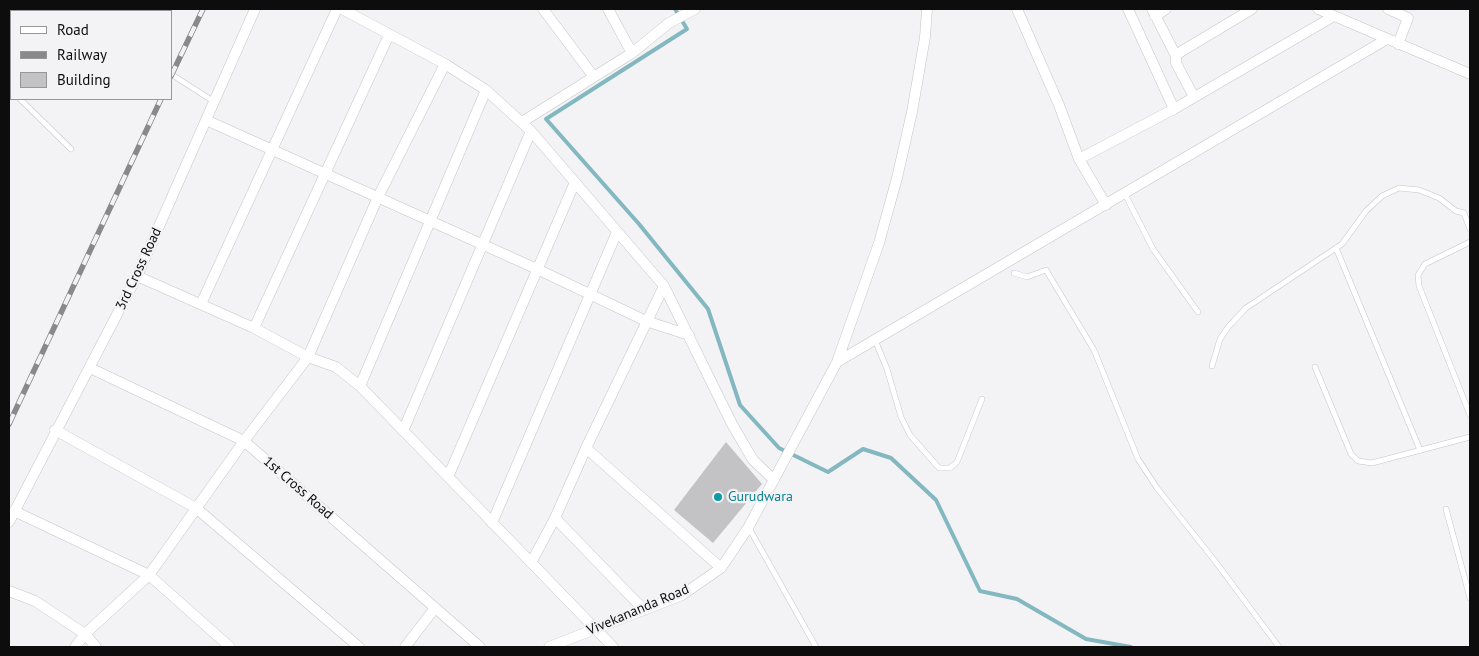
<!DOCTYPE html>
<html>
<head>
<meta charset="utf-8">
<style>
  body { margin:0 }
  #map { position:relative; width:1479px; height:656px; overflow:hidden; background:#f3f3f6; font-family:"PT Sans",sans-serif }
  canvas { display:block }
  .frame { position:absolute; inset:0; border:10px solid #0d0d0e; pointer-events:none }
  .legend { position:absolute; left:10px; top:10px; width:162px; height:90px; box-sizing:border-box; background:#f3f3f6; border:1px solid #979799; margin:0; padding:6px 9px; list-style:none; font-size:15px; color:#0d0d0e }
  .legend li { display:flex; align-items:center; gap:10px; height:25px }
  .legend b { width:25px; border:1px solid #979799 }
</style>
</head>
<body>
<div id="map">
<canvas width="1479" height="656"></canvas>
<div class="frame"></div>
<ul class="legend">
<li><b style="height:6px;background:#fff"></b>Road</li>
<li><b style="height:6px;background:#89898b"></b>Railway</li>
<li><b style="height:14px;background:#c3c3c5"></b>Building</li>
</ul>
</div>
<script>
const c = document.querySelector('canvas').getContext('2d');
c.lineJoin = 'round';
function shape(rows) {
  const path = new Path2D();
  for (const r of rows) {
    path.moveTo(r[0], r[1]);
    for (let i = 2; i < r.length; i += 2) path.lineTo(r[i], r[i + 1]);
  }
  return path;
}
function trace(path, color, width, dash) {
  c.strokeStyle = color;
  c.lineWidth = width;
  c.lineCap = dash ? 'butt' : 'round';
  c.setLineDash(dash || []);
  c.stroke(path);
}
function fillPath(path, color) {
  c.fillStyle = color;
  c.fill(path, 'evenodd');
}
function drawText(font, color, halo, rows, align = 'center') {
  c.font = font + ' "PT Sans",sans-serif';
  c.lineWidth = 4.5;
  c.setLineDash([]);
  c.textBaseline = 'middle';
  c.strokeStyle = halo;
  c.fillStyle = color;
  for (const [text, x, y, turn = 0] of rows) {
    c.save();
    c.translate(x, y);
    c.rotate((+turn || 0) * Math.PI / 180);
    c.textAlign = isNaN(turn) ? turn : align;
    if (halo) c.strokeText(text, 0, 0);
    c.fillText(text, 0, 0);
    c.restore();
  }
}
const stream = shape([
  [675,9,687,29,546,119,639,224,708,309,740,405,779,448,828,472,863,449,891,458,936,500,980,591,1017,599,1086,639,1131,647]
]);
const building = shape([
  [9,26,11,28,11,49,9,50],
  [726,442,762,484,713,543,674,510]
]);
const service = shape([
  [121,11,121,9],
  [171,74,213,101],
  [9,87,11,90],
  [20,99,71,149],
  [1125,194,1153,249,1198,312],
  [1470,242,1425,264,1418,275,1419,286,1470,415],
  [1336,248,1420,450],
  [1014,273,1027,277,1046,270,1094,350,1138,459,1157,488,1215,561,1279,647],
  [875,340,887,369,901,417,910,435,939,468,950,468,957,462,982,399],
  [1212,366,1220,339,1229,326,1246,308,1342,244,1366,211,1382,196,1399,188,1419,190,1439,198,1456,211,1464,213,1470,229],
  [1315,367,1351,454,1358,461,1372,463,1470,437],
  [1446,509,1470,598],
  [749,528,816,647]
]);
const minor = shape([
  [342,9,445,64,486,90,531,131,664,286,732,424,753,460,774,480],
  [543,9,594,77],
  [608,9,632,53],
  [1017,9,1059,105,1079,159,1106,205],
  [1128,9,1174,109],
  [1152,9,1176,56],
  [1318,9,1470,74],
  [1388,9,1408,18,1398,44],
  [1155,16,1166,9],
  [1194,97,1176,63,1176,56,1182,51,1252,9],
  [206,120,537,269,646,321,689,335],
  [522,122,632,53,669,23,695,9],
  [1079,159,1174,109,1334,16],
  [137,276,254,328,308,357,336,367,360,386,613,647],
  [201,304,337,9],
  [254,328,389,35],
  [837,362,1387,39],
  [90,368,244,441,480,647],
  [360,386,486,90],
  [55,430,196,508,359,647],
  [403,431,531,131],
  [586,448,721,568],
  [448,477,575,182],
  [14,511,149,575,230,647],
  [555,518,644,610],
  [9,522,137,276,255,9],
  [492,523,617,232],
  [531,563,555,518,586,448,664,286],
  [9,591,35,601,85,634,96,647],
  [75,647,85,634,149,575,244,441,308,357,378,197,445,64],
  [405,647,435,608],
  [549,647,682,595,721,568,748,528,837,362,879,243,897,178,912,112,925,37,927,9]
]);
const rail = shape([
  [171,76,203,9],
  [9,424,161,99]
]);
const markers = [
  [718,497,5,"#0f9aa8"]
];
const streetNames = [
  ["3rd Cross Road",139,269,-65],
  ["1st Cross Road",298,488,41],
  ["Vivekananda Road",638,610,-23]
];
const cultureNames = [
  ["Gurudwara",728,497]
];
trace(stream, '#84b8c0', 4);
fillPath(building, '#c3c3c5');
trace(service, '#c4c5c7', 6);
trace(minor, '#c4c5c7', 11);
trace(service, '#fff', 5);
trace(minor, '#fff', 10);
trace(rail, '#89898b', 5.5);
trace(rail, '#f3f3f6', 4, [11]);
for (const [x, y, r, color] of markers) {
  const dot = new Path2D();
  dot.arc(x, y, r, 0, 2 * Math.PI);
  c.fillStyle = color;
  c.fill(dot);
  trace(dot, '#f3f3f6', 2);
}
drawText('14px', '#0d0d0e', '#f3f3f6', streetNames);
drawText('14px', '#0d838f', '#f3f3f6', cultureNames, 'left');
</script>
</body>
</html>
